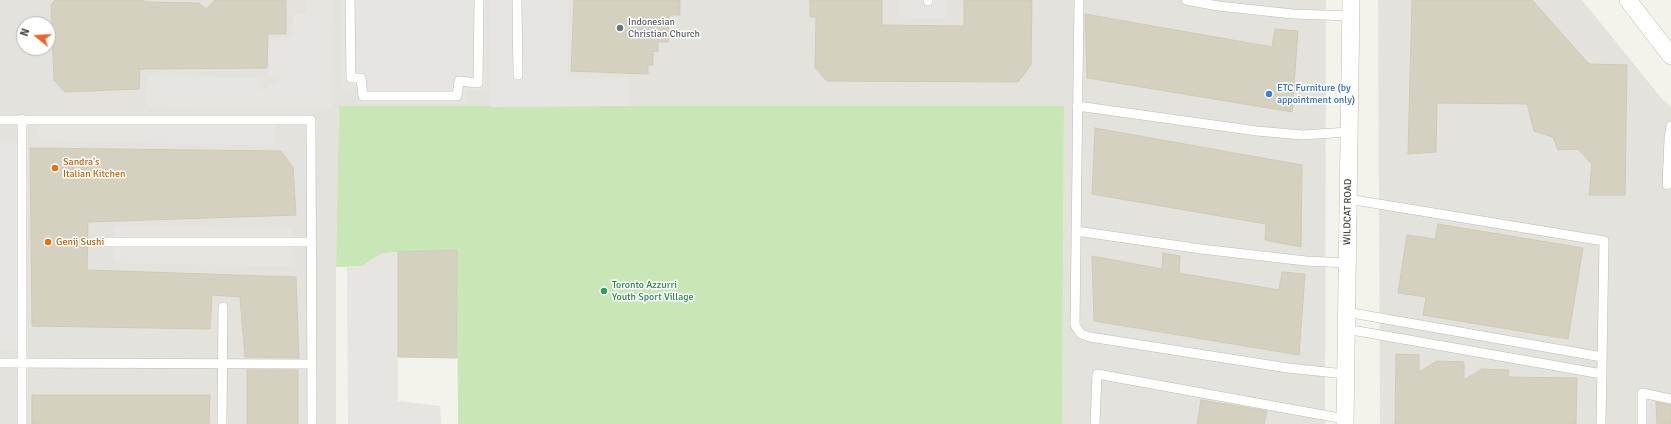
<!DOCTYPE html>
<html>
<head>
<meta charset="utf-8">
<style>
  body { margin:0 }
  #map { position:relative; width:1671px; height:424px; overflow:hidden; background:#f4f3eb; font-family:Signika,sans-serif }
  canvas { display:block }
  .north { position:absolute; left:16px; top:16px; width:40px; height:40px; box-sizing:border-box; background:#fff; border:1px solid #b6b5b0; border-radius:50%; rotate:288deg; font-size:11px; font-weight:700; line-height:16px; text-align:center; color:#484539 }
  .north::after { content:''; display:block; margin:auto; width:14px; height:18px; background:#ec682a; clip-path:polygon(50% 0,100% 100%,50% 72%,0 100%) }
</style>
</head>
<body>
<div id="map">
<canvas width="1671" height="424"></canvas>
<div class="north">N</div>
</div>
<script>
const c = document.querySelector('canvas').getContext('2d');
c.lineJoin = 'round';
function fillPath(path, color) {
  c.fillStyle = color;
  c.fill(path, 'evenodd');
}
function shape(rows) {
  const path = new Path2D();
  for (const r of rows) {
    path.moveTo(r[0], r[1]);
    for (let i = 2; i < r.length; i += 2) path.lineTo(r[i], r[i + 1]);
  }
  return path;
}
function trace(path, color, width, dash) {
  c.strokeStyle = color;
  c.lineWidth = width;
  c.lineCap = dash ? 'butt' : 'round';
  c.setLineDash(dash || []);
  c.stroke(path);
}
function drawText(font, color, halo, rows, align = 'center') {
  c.font = font + ' Signika,sans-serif';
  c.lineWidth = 3;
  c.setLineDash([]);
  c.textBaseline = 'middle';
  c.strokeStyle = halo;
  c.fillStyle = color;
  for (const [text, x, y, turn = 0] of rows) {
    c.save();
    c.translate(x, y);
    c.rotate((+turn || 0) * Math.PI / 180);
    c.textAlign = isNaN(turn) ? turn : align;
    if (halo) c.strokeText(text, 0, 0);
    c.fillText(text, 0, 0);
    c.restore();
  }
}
const industrial = shape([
  [0,0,1326,0,1325,424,1062,424,1064,106,339,106,336,267,336,424,0,424],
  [24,24,48,24,48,48,24,48],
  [1378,0,1582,0,1663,100,1671,107,1671,424,1380,424]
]);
const green = shape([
  [339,106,1064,106,1062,424,458,424,457,250,383,253,362,266,336,267]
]);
const parking = shape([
  [306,0,333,0,332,109,146,107,147,76,260,78,260,91,284,77,269,78,269,38,291,38,294,14,306,13],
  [342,0,486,0,486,90,465,90,465,103,357,104,357,89,342,89],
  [490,0,568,0,568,79,629,78,629,106,490,107],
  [899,0,946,0,946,18,899,17],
  [39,121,275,124,274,145,39,141],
  [0,143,17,143,21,350,0,351],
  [114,225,293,228,292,266,113,263],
  [398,252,398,401,440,406,441,424,348,424,347,267,362,266,383,253]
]);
const building = shape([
  [55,0,143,0,145,2,199,3,206,9,215,0,286,0,286,34,268,34,267,68,140,69,139,89,65,92,54,80,51,5,55,0],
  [574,0,680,0,680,15,669,15,668,42,658,42,658,52,653,51,653,65,648,65,648,74,571,71,574,0],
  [810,0,882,0,882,25,964,26,964,0,1032,0,1031,65,1018,82,827,81,815,68,816,17,810,17,810,0],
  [1412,0,1532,0,1589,64,1627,65,1625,195,1589,195,1592,164,1578,149,1558,150,1553,137,1534,131,1527,104,1437,103,1436,152,1408,154,1412,0],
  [1085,14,1272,47,1275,29,1298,31,1292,112,1087,78,1085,14],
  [1095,128,1302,165,1301,247,1265,240,1266,224,1092,194,1095,128],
  [30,148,281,151,293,167,296,215,88,222,87,270,296,277,299,358,245,357,240,297,212,295,210,329,32,326,30,148],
  [1438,224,1583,248,1568,339,1423,315,1426,297,1398,293,1407,235,1435,239,1438,224],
  [457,250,457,358,398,357,398,252,457,250],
  [1163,253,1180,256,1179,273,1279,290,1282,272,1305,274,1299,355,1094,321,1092,256,1162,269,1163,253],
  [1396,354,1419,355,1419,372,1437,361,1464,362,1464,380,1482,369,1509,370,1508,377,1577,378,1576,424,1395,424,1396,354],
  [247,370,298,370,298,424,247,424,247,370],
  [32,395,210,395,209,424,32,424,32,395],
  [1201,400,1267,411,1264,424,1197,424,1201,400],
  [1656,402,1671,405,1671,424,1657,424,1656,402]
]);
const service = shape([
  [350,0,351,78,361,78,363,96,457,96,459,81,478,83,479,0],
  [517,0,518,75],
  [928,0,928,1],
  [1079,0,1075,325,1081,334,1090,337,1288,368,1345,374],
  [1186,0,1218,6,1293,14,1351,16],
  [1077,106,1257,131,1302,135,1349,132],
  [0,120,311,120,312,424],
  [1667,185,1669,139,1671,126],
  [1348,199,1604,241,1601,424],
  [1076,231,1201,249,1306,261,1347,263],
  [108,242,311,242],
  [1346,312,1602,357],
  [1346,329,1602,374],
  [0,363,312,364],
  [222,423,223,307],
  [22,424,22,119],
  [1095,424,1097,374,1345,419],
  [1642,424,1642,393,1671,399]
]);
const minor = shape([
  [1628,0,1671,56],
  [1345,424,1351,0]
]);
const markers = [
  [620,28,4,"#6b7280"],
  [1269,94,4,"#3f7fe0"],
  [55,168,4,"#e8710a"],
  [48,242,4,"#e8710a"],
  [604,291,4,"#2e9e5b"]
];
const worshipNames = [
  ["Indonesian",628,22],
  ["Christian Church",628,34]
];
const shopNames = [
  ["ETC Furniture (by",1277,88],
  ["appointment only)",1277,100]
];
const foodNames = [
  ["Sandra's",63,162],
  ["Italian Kitchen",63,174],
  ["Genij Sushi",56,242]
];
const streetNames = [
  ["WILDCAT ROAD",1348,212,-89]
];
const leisureNames = [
  ["Toronto Azzurri",612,285],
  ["Youth Sport Village",612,297]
];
fillPath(industrial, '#e4e2dc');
fillPath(green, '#c9e6b7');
fillPath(parking, '#e6e5e2');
fillPath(building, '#d5d1c1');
trace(building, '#d0cab5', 1);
trace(service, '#c0bcae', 10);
trace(minor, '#c0bcae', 18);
trace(service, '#fff', 9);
trace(minor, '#fff', 17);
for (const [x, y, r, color] of markers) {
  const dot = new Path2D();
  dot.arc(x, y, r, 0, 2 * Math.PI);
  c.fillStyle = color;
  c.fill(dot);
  trace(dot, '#fff', 1.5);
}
drawText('10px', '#5b616d', '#fff', worshipNames, 'left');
drawText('10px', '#366cbe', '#fff', shopNames, 'left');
drawText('10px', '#c56008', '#fff', foodNames, 'left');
drawText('10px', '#484539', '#fff', streetNames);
drawText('10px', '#27864d', '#fff', leisureNames, 'left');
</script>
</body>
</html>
